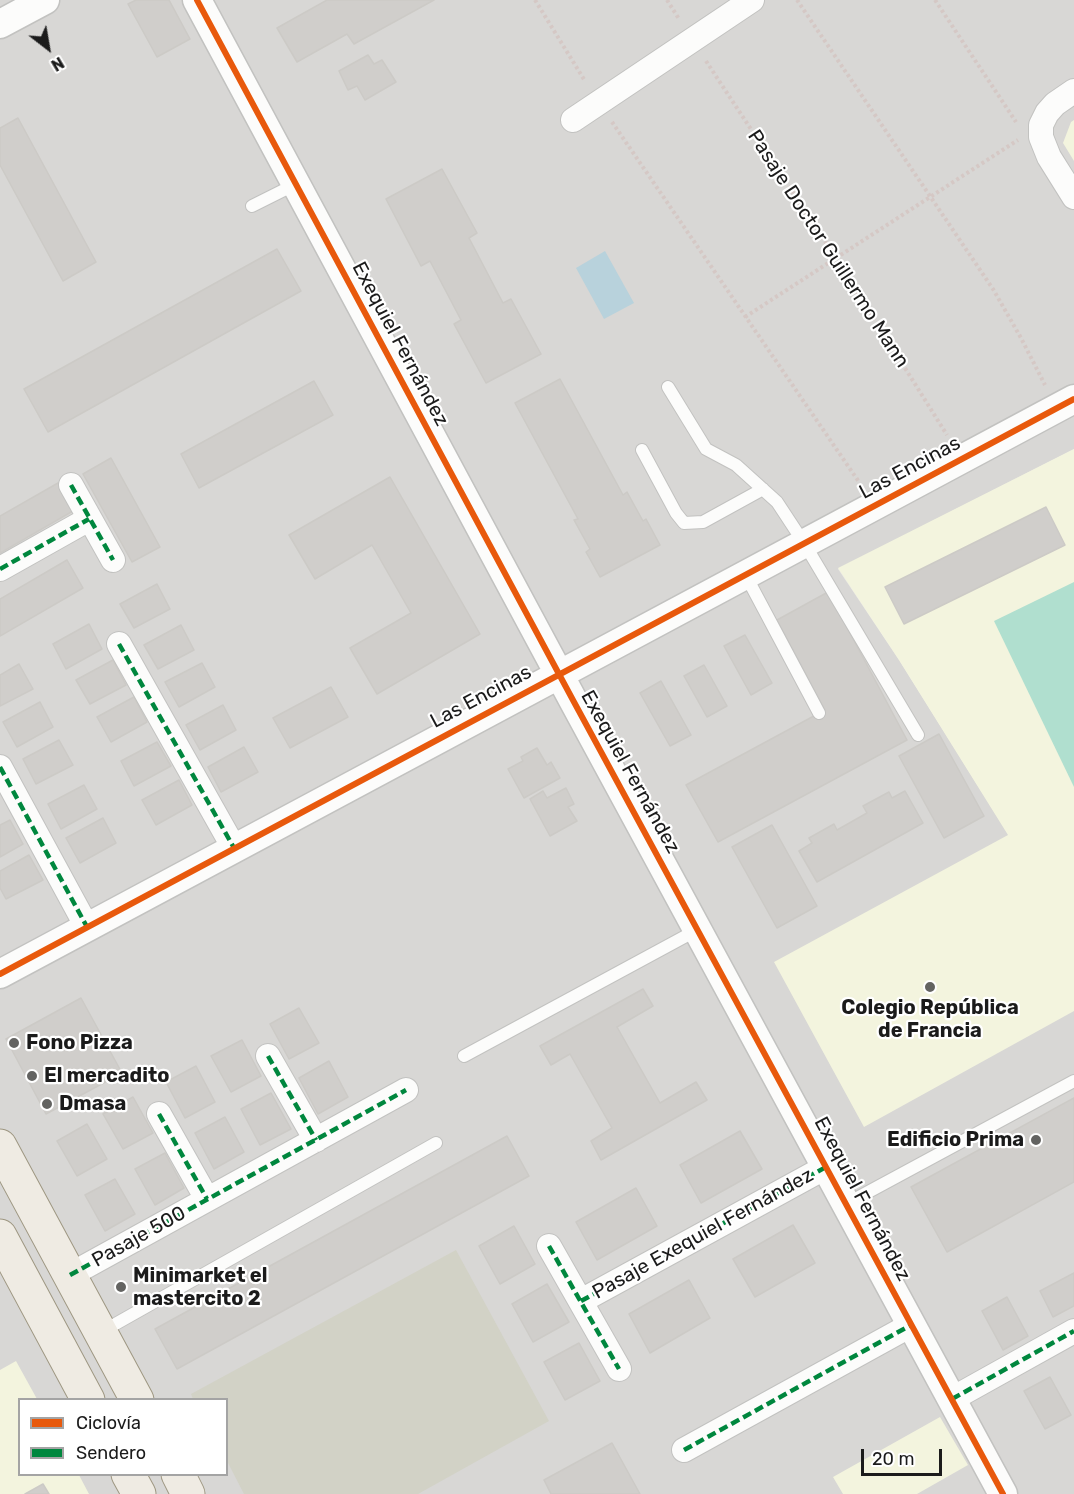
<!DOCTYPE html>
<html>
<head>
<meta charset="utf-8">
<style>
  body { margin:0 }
  #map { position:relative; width:1074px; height:1494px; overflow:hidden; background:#e9e8e4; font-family:Rubik,sans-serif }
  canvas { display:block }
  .legend { position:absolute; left:18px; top:1398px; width:210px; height:78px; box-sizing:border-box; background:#fff; border:2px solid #a4a4a4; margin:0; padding:8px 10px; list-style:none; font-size:18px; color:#1b1b1b }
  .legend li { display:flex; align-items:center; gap:12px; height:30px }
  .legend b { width:30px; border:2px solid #a4a4a4 }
  .north { position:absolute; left:18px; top:18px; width:60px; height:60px; -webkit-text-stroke:4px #fff; paint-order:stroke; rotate:149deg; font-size:16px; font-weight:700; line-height:24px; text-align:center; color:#1b1b1b }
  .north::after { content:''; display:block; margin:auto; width:21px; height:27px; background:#1b1b1b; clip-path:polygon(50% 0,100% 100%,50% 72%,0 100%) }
  .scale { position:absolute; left:861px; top:1449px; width:81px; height:27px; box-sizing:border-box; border:3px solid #1b1b1b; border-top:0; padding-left:8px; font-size:18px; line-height:21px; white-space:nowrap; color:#1b1b1b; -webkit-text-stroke:4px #fff; paint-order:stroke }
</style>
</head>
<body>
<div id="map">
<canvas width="1074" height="1494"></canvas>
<ul class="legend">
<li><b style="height:8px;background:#e8590c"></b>Ciclovía</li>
<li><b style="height:8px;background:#00873e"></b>Sendero</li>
</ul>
<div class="north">N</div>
<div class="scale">20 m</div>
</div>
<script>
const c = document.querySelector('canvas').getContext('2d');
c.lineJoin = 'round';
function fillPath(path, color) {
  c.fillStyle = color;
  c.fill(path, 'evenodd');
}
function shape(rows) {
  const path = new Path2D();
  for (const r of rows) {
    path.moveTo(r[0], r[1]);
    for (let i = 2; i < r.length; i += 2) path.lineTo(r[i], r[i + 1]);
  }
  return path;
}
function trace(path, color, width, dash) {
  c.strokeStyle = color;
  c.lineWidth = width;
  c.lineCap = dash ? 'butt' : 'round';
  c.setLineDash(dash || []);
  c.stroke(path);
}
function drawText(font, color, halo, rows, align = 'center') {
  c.font = font + ' Rubik,sans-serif';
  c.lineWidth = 4.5;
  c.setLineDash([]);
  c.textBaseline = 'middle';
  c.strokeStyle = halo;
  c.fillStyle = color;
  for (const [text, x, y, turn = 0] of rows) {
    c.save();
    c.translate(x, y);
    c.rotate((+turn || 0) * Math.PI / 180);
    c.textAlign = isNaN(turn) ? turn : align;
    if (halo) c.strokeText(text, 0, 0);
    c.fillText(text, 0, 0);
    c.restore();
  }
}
const residential = shape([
  [0,0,1074,0,1074,449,838,569,899,660,1009,835,1074,934,1074,1494,0,1494],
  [20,1400,226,1400,226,1474,20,1474]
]);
const education = shape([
  [1074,120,1074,161,1063,143,1071,122],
  [1074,449,1074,1011,864,1127,774,962,1008,835,899,660,838,568],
  [16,1361,37,1399,20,1400,20,1474,79,1475,89,1494,0,1494,0,1370],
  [940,1417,968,1465,917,1494,843,1494,833,1477]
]);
const construction = shape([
  [456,1250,549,1421,418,1494,244,1494,227,1461,226,1400,193,1399,191,1394]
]);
const pitch = shape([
  [1074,582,1074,787,994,621]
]);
const water = shape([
  [605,251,634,303,604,319,576,268]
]);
const building = shape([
  [136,0,169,0,190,39,157,57,128,4,136,0],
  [327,0,434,0,354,44,347,34,297,62,277,28,327,0],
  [368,55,374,64,382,60,396,82,365,100,357,86,348,90,339,71,368,55],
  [18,118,96,262,63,281,0,165,0,128,18,118],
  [442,169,477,233,469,238,503,303,511,299,541,354,486,383,454,324,461,320,430,261,421,266,386,199,442,169],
  [277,249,301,291,48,432,24,389,277,249],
  [560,379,623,495,627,492,643,521,646,519,660,545,600,577,586,552,590,549,574,520,578,519,515,403,560,379],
  [314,381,333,415,199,488,181,454,314,381],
  [111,458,160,547,132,562,83,474,111,458],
  [390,477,480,634,377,694,350,648,411,613,372,545,315,579,289,535,390,477],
  [58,483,73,511,0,553,0,516,58,483],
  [1046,507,1065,545,904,624,885,587,1046,507],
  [67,560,83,588,0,636,0,599,67,560],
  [157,584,170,609,134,628,120,604,157,584],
  [828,592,907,740,718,842,686,785,825,710,777,620,828,592],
  [89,624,102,649,66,669,53,644,89,624],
  [181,625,194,650,158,669,144,645,181,625],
  [745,635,772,683,751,695,724,646,745,635],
  [113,660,126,685,90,704,76,680,113,660],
  [202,663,215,687,179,707,165,682,202,663],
  [19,664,33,689,0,706,0,675,19,664],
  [704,665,727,706,707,717,684,676,704,665],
  [661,681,691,735,670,746,640,693,661,681],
  [331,687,348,717,290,748,273,718,331,687],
  [134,697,147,722,111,742,97,717,134,697],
  [40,702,53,727,17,747,3,722,40,702],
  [223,705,236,730,200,750,186,725,223,705],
  [939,734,984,816,944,838,899,756,939,734],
  [59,740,73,765,36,784,23,759,59,740],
  [157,742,171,766,134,786,121,761,157,742],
  [244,747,258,772,221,792,208,767,244,747],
  [537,748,547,765,551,762,560,778,524,798,508,769,523,761,521,757,537,748],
  [179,780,192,805,156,825,142,800,179,780],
  [84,785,97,809,61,829,48,804,84,785],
  [566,788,574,804,568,807,577,821,550,836,530,799,543,791,547,798,566,788],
  [905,791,923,823,817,882,799,851,812,843,809,838,834,824,837,830,867,813,863,806,889,792,892,798,905,791],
  [103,818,116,843,80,863,66,838,103,818],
  [10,820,23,844,0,857,0,825,10,820],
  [772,825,817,906,777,928,732,847,772,825],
  [29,855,43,880,6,899,0,888,0,871,29,855],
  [643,989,653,1006,617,1027,660,1103,696,1082,707,1100,601,1160,591,1141,612,1128,570,1054,551,1065,540,1046,643,989],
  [81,998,122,1073,46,1114,6,1039,81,998],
  [299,1008,319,1043,289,1059,270,1024,299,1008],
  [242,1040,261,1076,231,1092,211,1056,242,1040],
  [329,1061,348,1097,318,1114,299,1078,329,1061],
  [196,1066,215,1102,185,1118,166,1082,196,1066],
  [271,1093,291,1129,260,1145,241,1109,271,1093],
  [133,1097,153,1133,123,1149,103,1114,133,1097],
  [1074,1098,1074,1182,947,1252,911,1187,1074,1098],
  [225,1117,244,1152,214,1169,195,1133,225,1117],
  [87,1124,107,1159,77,1176,57,1141,87,1124],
  [740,1131,762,1169,701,1203,680,1165,740,1131],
  [507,1136,529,1176,177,1369,155,1329,507,1136],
  [165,1153,184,1188,155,1205,135,1169,165,1153],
  [115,1179,135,1214,105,1231,85,1195,115,1179],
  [636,1188,657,1226,597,1260,576,1222,636,1188],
  [793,1225,815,1263,755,1297,733,1259,793,1225],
  [514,1226,535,1264,500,1284,479,1246,514,1226],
  [1074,1273,1074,1306,1053,1317,1040,1291,1074,1273],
  [689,1280,710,1318,650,1353,629,1314,689,1280],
  [547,1284,569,1322,533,1342,512,1304,547,1284],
  [1007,1297,1028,1336,1003,1350,982,1311,1007,1297],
  [579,1343,600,1381,565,1400,544,1362,579,1343],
  [1050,1377,1071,1415,1045,1429,1024,1391,1050,1377],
  [612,1443,640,1494,551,1494,544,1480,612,1443],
  [43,1484,49,1494,25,1494,43,1484]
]);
const path = shape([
  [535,0,585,81],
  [667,0,679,19],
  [797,0,993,289,1021,338,1045,385],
  [935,0,1016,122],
  [706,61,836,258,947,435],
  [612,122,859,482],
  [745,317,1018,140]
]);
const service = shape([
  [252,206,296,184],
  [668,387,706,449,736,465,777,502,804,543,918,735],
  [642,450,676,513,684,523,703,522,763,489],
  [745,574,819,713],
  [464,1056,697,930],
  [846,1204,1074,1081],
  [103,1331,436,1143]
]);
const minor = shape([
  [1074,91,1055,104,1047,113,1041,125,1041,137,1049,157,1074,197],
  [573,120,752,0],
  [71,485,113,560],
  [0,569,89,519],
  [119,644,234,848],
  [0,767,87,927],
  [268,1056,316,1140],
  [159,1114,207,1199],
  [549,1246,619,1369],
  [70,1275,406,1090],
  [581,1301,826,1167],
  [952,1399,1074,1331],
  [684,1450,911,1325]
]);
const tertiary = shape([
  [197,0,574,702,1003,1494],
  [0,24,45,0],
  [0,974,1074,399]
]);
const primary = shape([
  [0,1146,137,1400],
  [0,1236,88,1400],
  [128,1474,139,1494],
  [178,1474,188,1494]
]);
const quiet = shape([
  [71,485,113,560],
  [0,569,89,519],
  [119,644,234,848],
  [0,767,87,927],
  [268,1056,316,1140],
  [159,1114,207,1199],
  [549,1246,619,1369],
  [70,1275,406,1090],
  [581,1301,826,1167],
  [952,1399,1074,1331],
  [684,1450,911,1325]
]);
const cycleway = shape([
  [197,0,574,702,1003,1494],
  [0,974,1074,399]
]);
const markers = [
  [930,987,6,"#636361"],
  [14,1043,6,"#636361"],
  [32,1076,6,"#636361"],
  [47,1104,6,"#636361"],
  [1036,1140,6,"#636361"],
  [121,1287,6,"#636361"]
];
const streetNames = [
  ["Pasaje Doctor Guillermo Mann",828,249,57],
  ["Exequiel Fernández",400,344,62],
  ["Las Encinas",910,468,-28],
  ["Las Encinas",481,697,-28],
  ["Exequiel Fernández",630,772,61],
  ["Exequiel Fernández",862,1199,62],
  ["Pasaje Exequiel Fernández",703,1234,-29],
  ["Pasaje 500",139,1237,-29]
];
const poiNames = [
  ["Colegio República",930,1008,"center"],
  ["de Francia",930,1031,"center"],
  ["Fono Pizza",26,1043],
  ["El mercadito",44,1076],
  ["Dmasa",59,1104],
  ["Edificio Prima",1024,1140,"right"],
  ["Minimarket el",133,1276],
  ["mastercito 2",133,1299]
];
fillPath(residential, '#d8d7d5');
fillPath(education, '#f3f4de');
fillPath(construction, '#d2d2c6');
fillPath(pitch, '#b0dfcf');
fillPath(water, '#b8d2dc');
fillPath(building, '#d0cecb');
trace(building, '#cccac6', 1.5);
trace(service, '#c2c2c0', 14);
trace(minor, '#c2c2c0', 26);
trace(tertiary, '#c2c2c0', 31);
trace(primary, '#9e9782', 35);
trace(path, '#d5c8c5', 4, [3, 3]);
trace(service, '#fcfcfb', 12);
trace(minor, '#fcfcfb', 24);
trace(tertiary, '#fcfcfb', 28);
trace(primary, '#efebe3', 33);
trace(quiet, '#00873e', 4.5, [9, 4.5]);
trace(cycleway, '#e8590c', 6);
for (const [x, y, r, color] of markers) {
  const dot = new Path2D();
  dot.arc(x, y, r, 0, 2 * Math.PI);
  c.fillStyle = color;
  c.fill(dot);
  trace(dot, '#fff', 2);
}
drawText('20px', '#1b1b1b', '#fff', streetNames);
drawText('bold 20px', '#1b1b1b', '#fff', poiNames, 'left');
</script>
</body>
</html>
